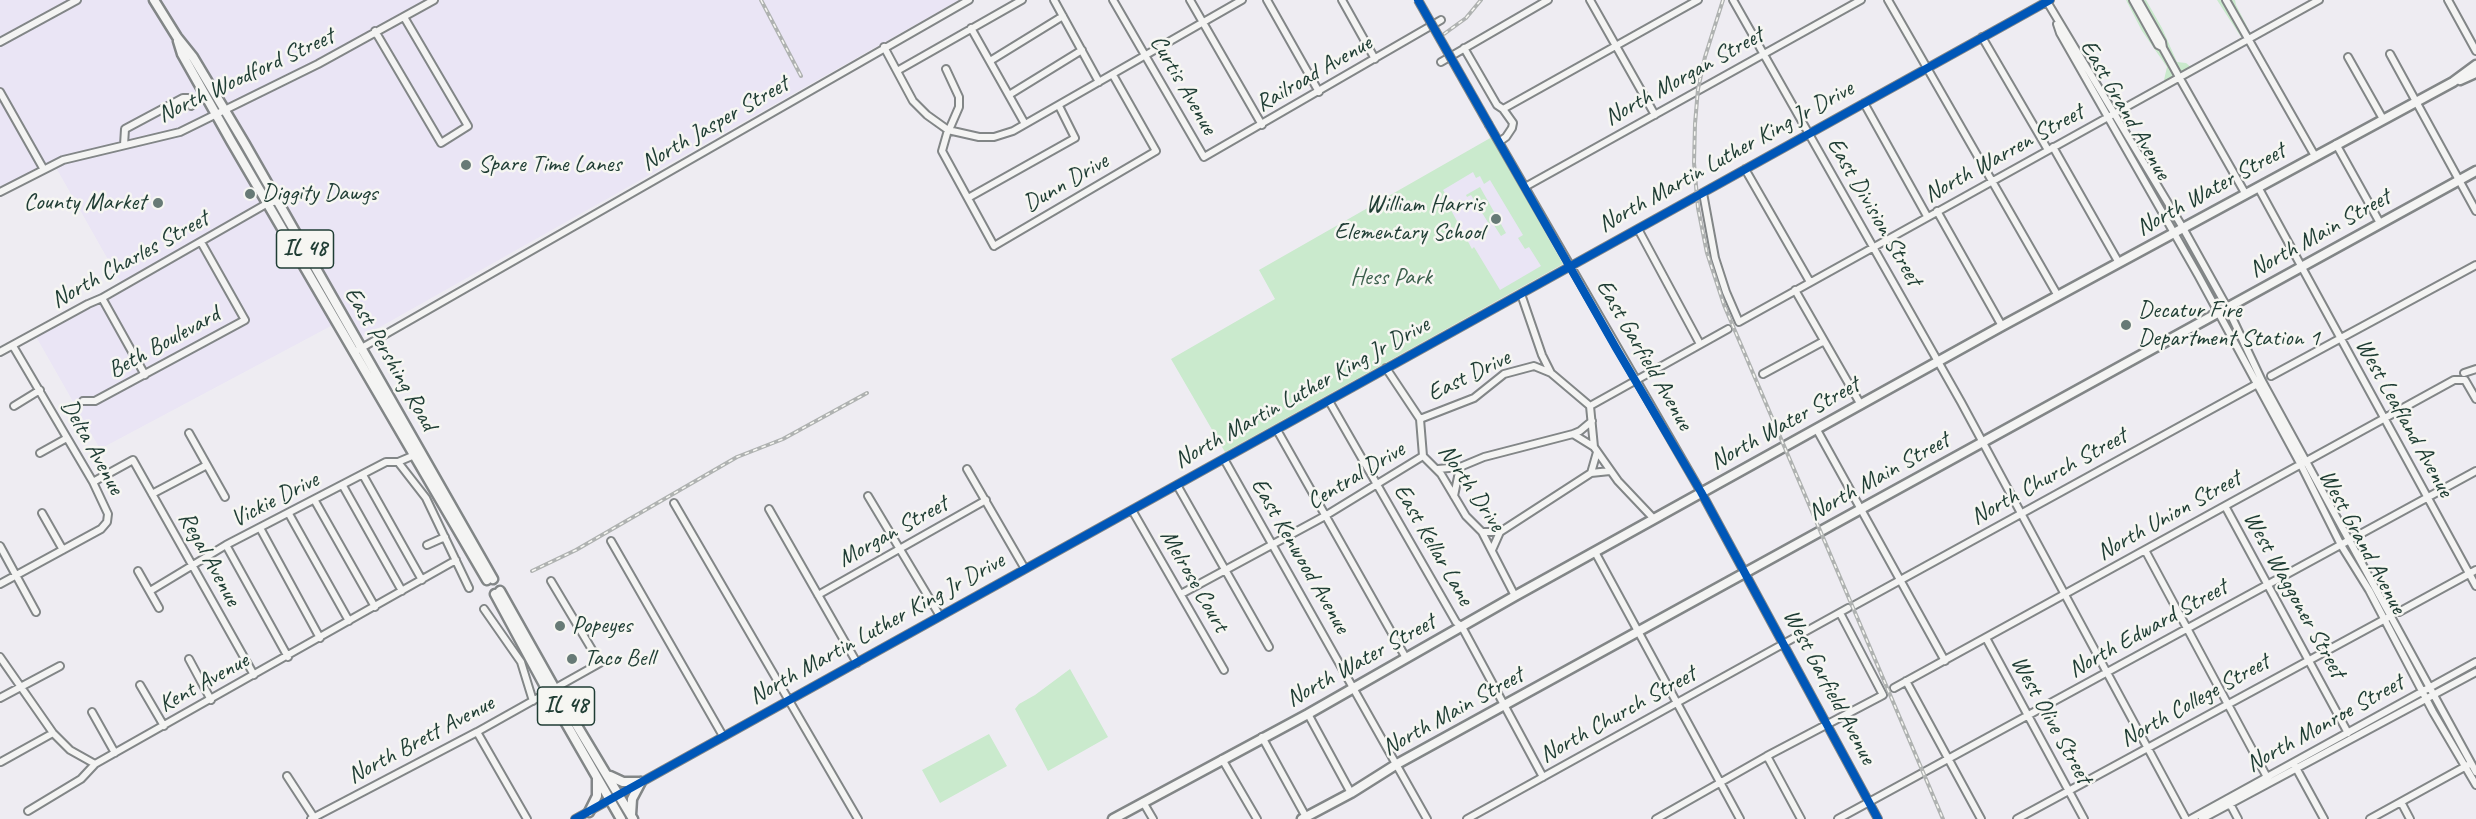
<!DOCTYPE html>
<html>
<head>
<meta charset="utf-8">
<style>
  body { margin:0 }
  canvas { display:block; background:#eeecf2 }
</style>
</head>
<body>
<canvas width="2476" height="819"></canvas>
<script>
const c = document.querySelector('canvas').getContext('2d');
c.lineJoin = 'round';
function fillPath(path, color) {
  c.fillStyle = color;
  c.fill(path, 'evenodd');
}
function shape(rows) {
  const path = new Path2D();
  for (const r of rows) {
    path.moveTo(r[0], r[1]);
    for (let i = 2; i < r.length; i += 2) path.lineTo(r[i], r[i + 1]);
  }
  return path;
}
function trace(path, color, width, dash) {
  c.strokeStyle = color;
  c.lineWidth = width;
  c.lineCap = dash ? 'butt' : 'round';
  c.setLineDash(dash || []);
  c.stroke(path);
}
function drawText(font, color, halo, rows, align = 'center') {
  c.font = font + ' Caveat,sans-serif';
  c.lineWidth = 5;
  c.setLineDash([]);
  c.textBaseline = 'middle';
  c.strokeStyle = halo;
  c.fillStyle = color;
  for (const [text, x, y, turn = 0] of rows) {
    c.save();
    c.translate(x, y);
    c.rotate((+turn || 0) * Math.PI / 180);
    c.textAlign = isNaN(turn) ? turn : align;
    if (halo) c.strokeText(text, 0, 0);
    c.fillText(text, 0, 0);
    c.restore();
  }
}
const built = shape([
  [0,0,959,0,357,340,344,319,100,449,34,333,123,286,54,164,0,192],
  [1492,137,1563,264,1500,299,1430,174]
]);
const green = shape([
  [2126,0,2146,0,2162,28,2177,62,2186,63,2192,68,2165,83,2164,80,2167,67,2142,31],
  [2217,0,2235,0,2236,5,2250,32,2241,37],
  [1492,137,1563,264,1225,452,1171,359,1275,299,1259,270],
  [1473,172,1476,178,1480,176,1484,184,1490,180,1523,235,1518,238,1525,249,1529,247,1541,266,1500,290,1474,247,1472,249,1444,197,1446,195,1443,190],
  [1480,187,1506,233,1501,236,1492,222,1489,224,1471,195,1467,197,1466,195],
  [1070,669,1108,737,1048,771,1015,709,1019,704,1035,695],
  [989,734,1007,766,940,803,922,770]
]);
const minor = shape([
  [1054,0,1099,82],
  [1113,0,1204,157,1441,20],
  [1190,0,1262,125],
  [1267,0,1319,92],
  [1342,0,1375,59],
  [1590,0,1655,115],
  [1733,0,1961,402,2186,819],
  [1888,0,2058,296],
  [2046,0,2183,228,2228,309,2262,381,2476,772],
  [2133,0,2158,45,2162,47],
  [2138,0,2162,42,2163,48,2179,77,2245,193],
  [2226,0,2315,156],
  [2448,0,2476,51],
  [2057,24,2060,33,2198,275,2301,465,2341,545,2369,590,2433,712,2476,785],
  [971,28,1025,124],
  [375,31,441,143,468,126,404,17],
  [1982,37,2048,150],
  [0,42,77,0],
  [884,47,913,101,927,115,948,130,979,137,994,137,1013,131,1242,0],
  [1464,48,1497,105,1503,109],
  [2390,54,2476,211],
  [2348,57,2383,119],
  [990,61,1063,16],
  [1441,62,1548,0],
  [946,69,959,97,959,107,949,130],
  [897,71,1022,0],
  [0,92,43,168],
  [1009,95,1082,50],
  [1864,103,1927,216],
  [1489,125,1701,492,1878,819],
  [948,130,942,151,994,246,1156,151,1113,75],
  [1499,142,1506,137,1512,128,1513,123,1503,109,1698,0],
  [2336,144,2380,223],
  [124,145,125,129,183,98,188,98,191,106],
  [2053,147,2119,263],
  [1745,169,1810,282],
  [1525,187,1861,0],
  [2258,187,2476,586],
  [0,192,63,160,180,132,318,64,434,0],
  [1703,193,1715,258,1726,292,1739,322,2319,0],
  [968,198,1075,138,1059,106],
  [1937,211,2002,326],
  [1638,229,1700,344],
  [1795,290,1861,405],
  [1521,294,1542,355,1551,373,1590,406,1594,447,1618,481,1654,519],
  [102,298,145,375],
  [358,350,969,0],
  [0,352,88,304,102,298,268,203,278,201],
  [1386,368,1420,419,1423,456,1441,474,1466,516,1482,532,1515,596],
  [2464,373,2476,369],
  [1763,374,1824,341],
  [2271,376,2476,265],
  [83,401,95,401,245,320,201,242],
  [1329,401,1456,622,1462,627,1543,777],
  [14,406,40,390],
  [1590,406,1728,329],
  [1420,419,1474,398,1504,374,1534,366,1551,373],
  [1277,430,1406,658],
  [1817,430,1945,661],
  [189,433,225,497],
  [1573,434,1594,447],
  [40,453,67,438],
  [1224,459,1427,819],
  [398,462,426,498,469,588],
  [967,469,1025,569],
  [1438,469,1460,467,1484,457,1573,434,1580,431,1592,421],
  [1591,473,1597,452],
  [363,475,422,580],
  [93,482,133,460,254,675],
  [1177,485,1269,647],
  [343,486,402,591],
  [152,494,207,465],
  [868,496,940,616],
  [1454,496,1460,467],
  [315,501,375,607],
  [674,503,858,819],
  [2225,506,2348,733],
  [769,509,857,663],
  [1132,510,1224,670],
  [42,513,63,550],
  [289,514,349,621],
  [260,528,320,638],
  [1482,532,1500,532,1591,473,1610,471],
  [611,541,723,736],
  [226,545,288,657],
  [427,545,445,537],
  [0,546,36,612],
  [1492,550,1500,532],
  [2145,550,2268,779],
  [1595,552,1740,819],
  [138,571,159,608],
  [0,584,101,529,107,522,108,514,93,482,13,346],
  [150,591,226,545,386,462,398,462,417,454],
  [1181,594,1325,516,1423,456],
  [818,595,986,500],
  [1855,605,2259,383],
  [484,609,521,662,533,701],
  [2399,612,2476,570],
  [1986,638,2084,819],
  [0,657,53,733,70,750,95,764],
  [189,659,211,700],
  [1906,681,1981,819],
  [140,685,164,726],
  [1894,688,2454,380,2465,380,2476,399],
  [0,698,60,666],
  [92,712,115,753],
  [1308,714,1351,793],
  [477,732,527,819],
  [1262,737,1306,817],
  [1767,756,1801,819],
  [1222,759,1257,819],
  [1,762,53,733],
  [2295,766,2324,819],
  [287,776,315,819],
  [1143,802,1153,819],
  [2229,802,2238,819],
  [2401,802,2410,819],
  [28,811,81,779,95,764,456,560],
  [311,819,477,732,600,663,551,581],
  [575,819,2050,0],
  [1467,819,1848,608],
  [1656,819,1767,756,1883,695,1840,613],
  [1838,819,2476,471],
  [2017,819,2387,618],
  [2191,819,2476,662],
  [2202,819,2476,672],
  [2370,819,2468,765]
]);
const major = shape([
  [154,0,177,37,193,57,245,144,493,579],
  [178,41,182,54,231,141,487,580],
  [2460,80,2476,73],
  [500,591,555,689,633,819],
  [495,594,548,692,621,819],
  [610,776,623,782,641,782],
  [589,812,597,796,597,778],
  [631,815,632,799,641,782],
  [1113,819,1308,714,1515,596,2002,326,2453,82,2476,65],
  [1302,819,1351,793,1397,764,2476,171]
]);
const rail = shape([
  [761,0,801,76],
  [1723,0,1705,57,1698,89,1695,124,1694,163,1698,208,1707,253,1724,305,1943,819],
  [1444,34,1466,18,1481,0],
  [532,571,576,550,737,457,783,439,867,393]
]);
const minorBridge = shape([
  [1418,0,1489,125]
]);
const cycleway = shape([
  [1418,0,1616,348,1701,492,1878,819],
  [575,819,2050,0]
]);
const markers = [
  [466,165,6,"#677a76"],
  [250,194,6,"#677a76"],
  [158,203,6,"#677a76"],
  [1496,219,6,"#677a76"],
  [2126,325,6,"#677a76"],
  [560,626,6,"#677a76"],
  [572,659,6,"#677a76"]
];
const shields = [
  [305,249,57],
  [566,706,57]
];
const shieldNames = [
  ["IL 48",305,249],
  ["IL 48",566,706]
];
const streetNames = [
  ["Railroad Avenue",1314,74,-30],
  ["North Woodford Street",246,76,-25],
  ["North Morgan Street",1684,77,-29],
  ["Curtis Avenue",1183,85,60],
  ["East Grand Avenue",2125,110,60],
  ["North Jasper Street",715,124,-30],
  ["North Warren Street",2004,154,-29],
  ["North Martin Luther King Jr Drive",1726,157,-29],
  ["Dunn Drive",1066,183,-30],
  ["North Water Street",2211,190,-29],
  ["East Division Street",1874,212,60],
  ["North Main Street",2320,234,-29],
  ["North Charles Street",130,260,-29],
  ["Beth Boulevard",164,343,-29],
  ["East Garfield Avenue",1644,355,60],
  ["East Pershing Road",390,359,60],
  ["East Drive",1469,376,-26],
  ["North Martin Luther King Jr Drive",1302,393,-29],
  ["West Leafland Avenue",2404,418,61],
  ["North Water Street",1785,424,-29],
  ["Delta Avenue",92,447,61],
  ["Central Drive",1356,476,-31],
  ["North Main Street",1879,477,-29],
  ["North Church Street",2049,477,-29],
  ["North Drive",1471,488,56],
  ["Vickie Drive",275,500,-27],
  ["North Union Street",2169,516,-29],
  ["Morgan Street",893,532,-29],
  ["West Grand Avenue",2362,542,62],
  ["East Kellar Lane",1433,545,60],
  ["East Kenwood Avenue",1300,556,60],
  ["Regal Avenue",209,559,61],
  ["Melrose Court",1194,581,60],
  ["West Waggoner Street",2294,595,61],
  ["North Martin Luther King Jr Drive",877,629,-29],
  ["North Edward Street",2148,629,-29],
  ["North Water Street",1361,661,-29],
  ["Kent Avenue",204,683,-29],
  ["West Garfield Avenue",1829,687,62],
  ["North College Street",2195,701,-29],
  ["North Main Street",1453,712,-29],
  ["North Church Street",1618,715,-29],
  ["West Olive Street",2051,720,61],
  ["North Monroe Street",2325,724,-29],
  ["North Brett Avenue",421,740,-28]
];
const poiNames = [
  ["Spare Time Lanes",478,165],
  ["Diggity Dawgs",262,194],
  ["County Market",146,203,"right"],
  ["William Harris",1484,205,"right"],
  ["Elementary School",1484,233,"right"],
  ["Decatur Fire",2138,311],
  ["Department Station 1",2138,339],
  ["Popeyes",572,626],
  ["Taco Bell",584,659]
];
const parkNames = [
  ["Hess Park",1391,278]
];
fillPath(built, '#eae5f5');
fillPath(green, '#caeacd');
trace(minor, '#828687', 10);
trace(major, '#828687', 13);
trace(minor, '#f4f4f3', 6);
trace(major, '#f4f4f3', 8);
trace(rail, '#afb2b1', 4);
trace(rail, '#f6f6f2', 1.5, [4.5]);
trace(minorBridge, '#828687', 10, []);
trace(minorBridge, '#f4f4f3', 6);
trace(cycleway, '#0057b8', 8);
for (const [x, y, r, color] of markers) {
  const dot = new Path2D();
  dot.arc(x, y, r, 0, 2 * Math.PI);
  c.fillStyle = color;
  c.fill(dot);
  trace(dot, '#f6f6f2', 2);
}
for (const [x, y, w] of shields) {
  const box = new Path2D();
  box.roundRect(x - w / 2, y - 19, w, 38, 4.5);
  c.fillStyle = '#f6f6f2';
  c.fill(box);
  trace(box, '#1f3d34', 1.5);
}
drawText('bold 22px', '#1f3d34', null, shieldNames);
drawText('24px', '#1f3d34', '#f6f6f2', streetNames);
drawText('24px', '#1f3d34', '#f6f6f2', poiNames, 'left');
drawText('24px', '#3b5f4c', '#f6f6f2', parkNames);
</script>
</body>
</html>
